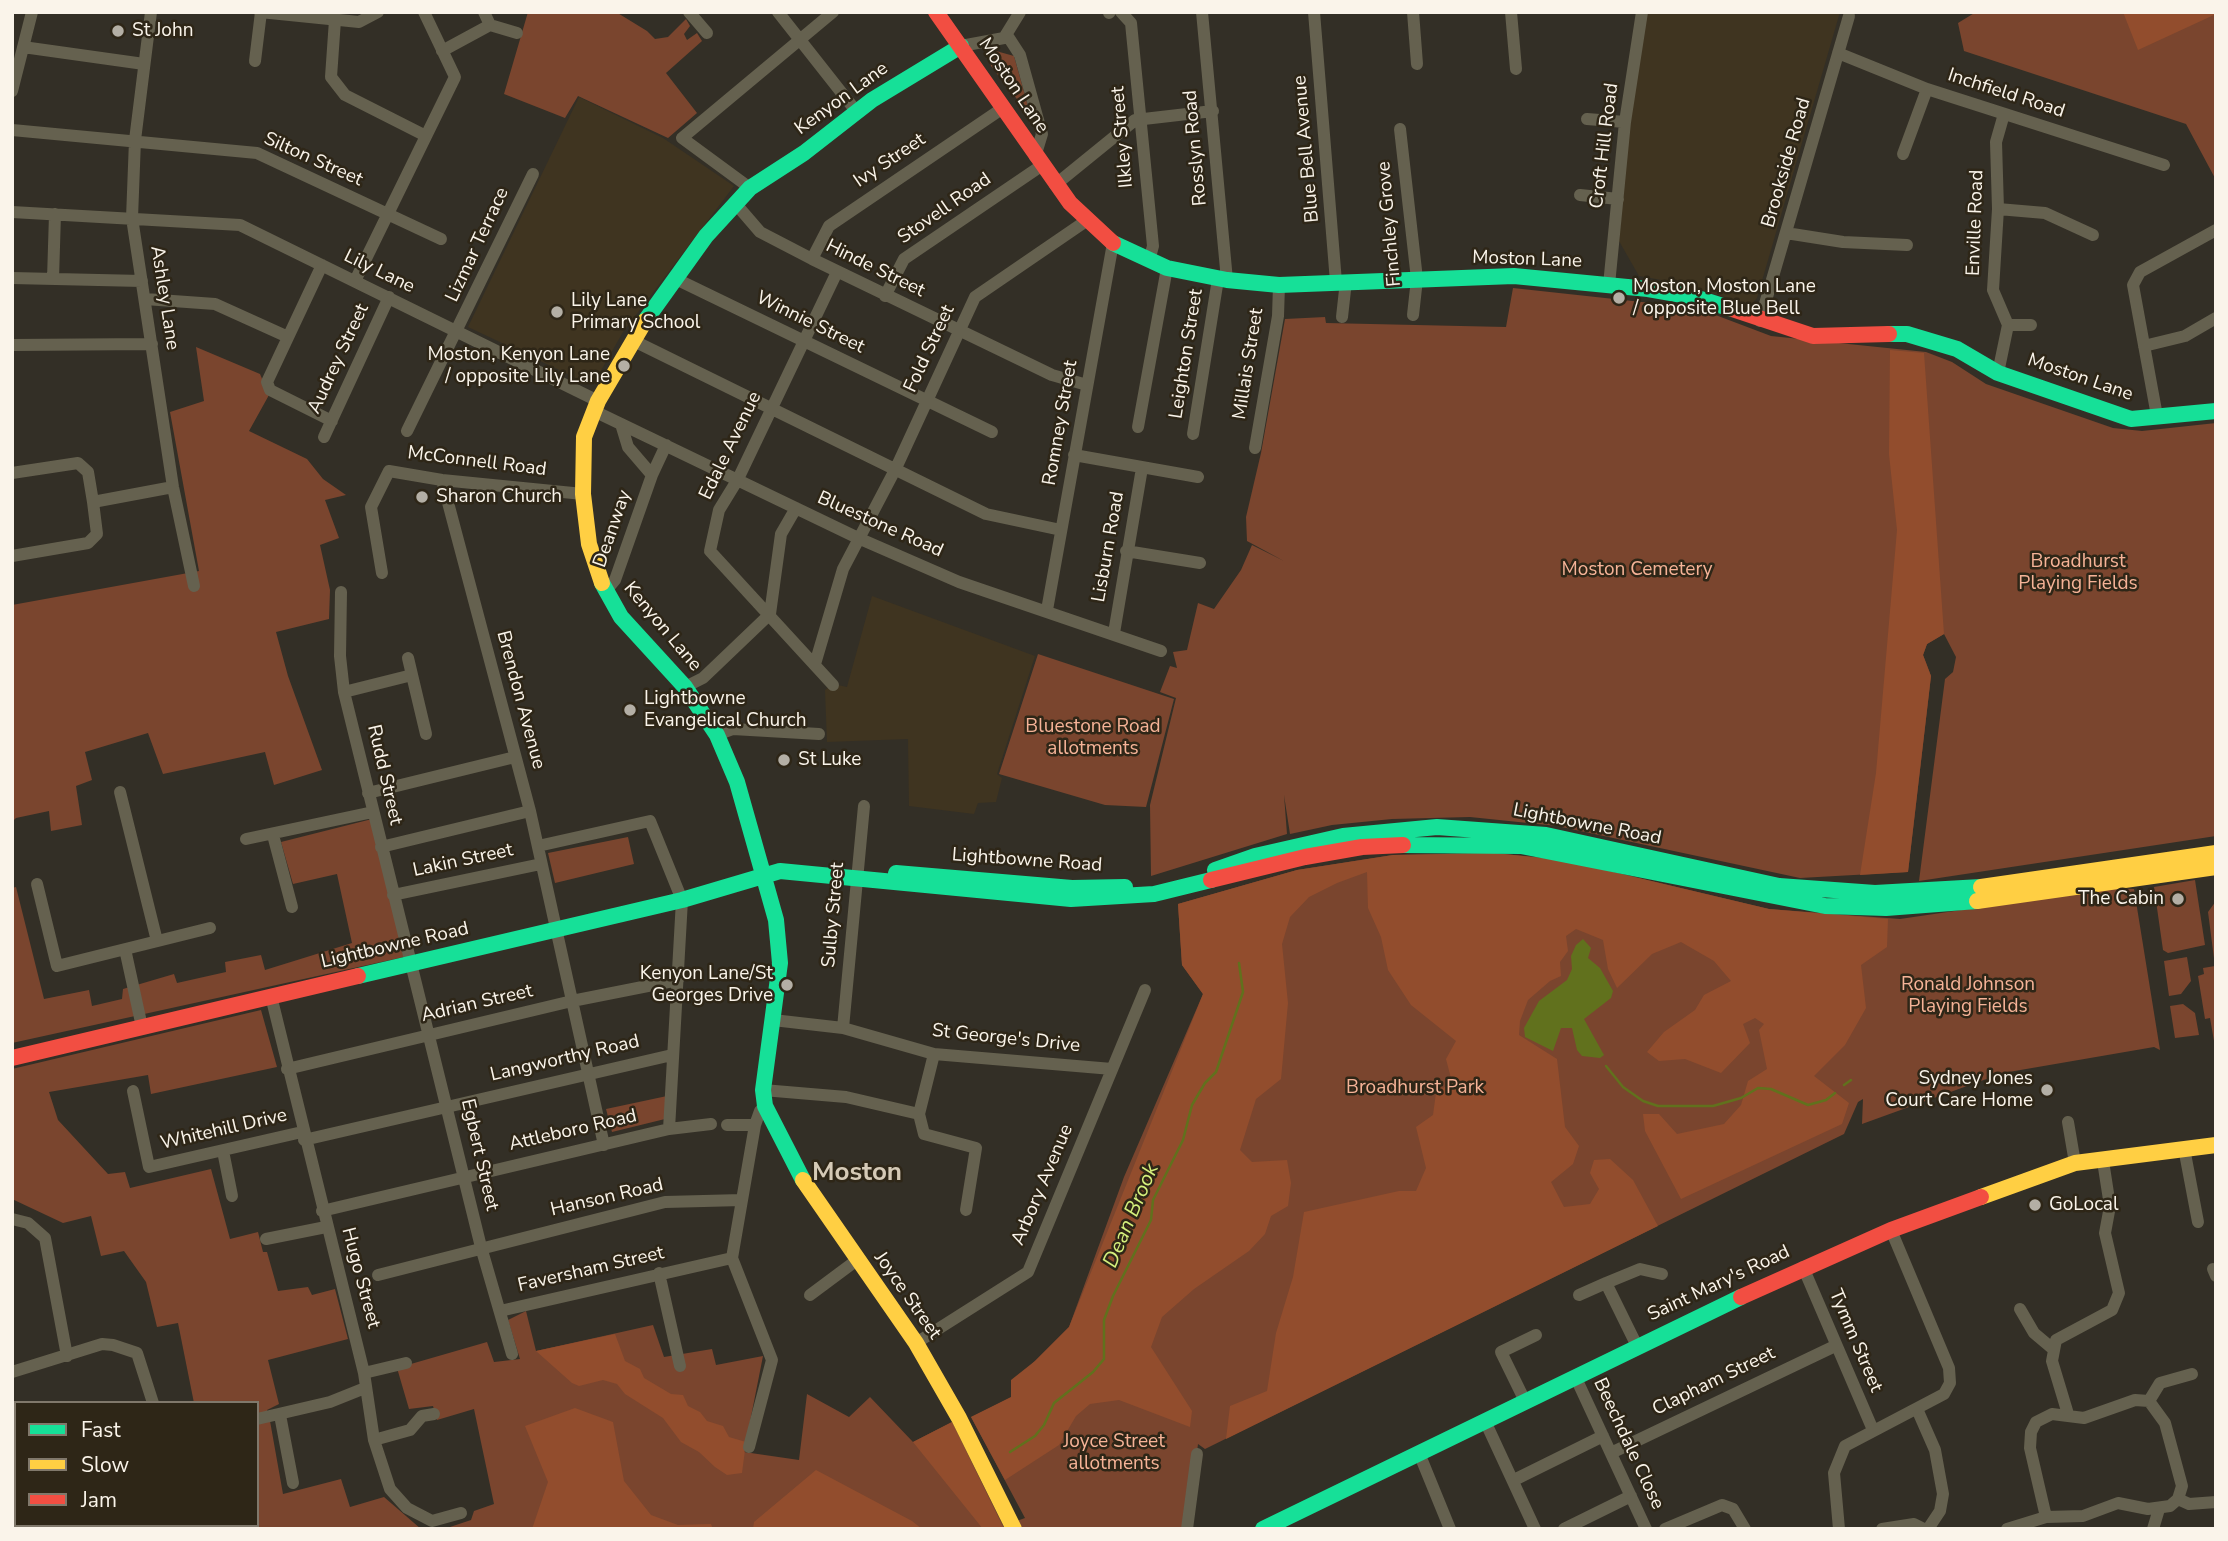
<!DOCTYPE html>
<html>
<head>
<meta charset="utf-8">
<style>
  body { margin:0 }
  #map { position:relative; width:2228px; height:1541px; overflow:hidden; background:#332f26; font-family:"Nunito Sans",sans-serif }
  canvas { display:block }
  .frame { position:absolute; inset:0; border:14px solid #faf4ea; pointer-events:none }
  .legend { position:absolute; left:14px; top:1401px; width:245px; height:126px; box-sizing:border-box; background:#2e2617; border:2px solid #80786b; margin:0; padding:9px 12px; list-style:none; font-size:21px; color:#faf4ea }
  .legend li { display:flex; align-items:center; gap:14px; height:35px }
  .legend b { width:35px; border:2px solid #80786b }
</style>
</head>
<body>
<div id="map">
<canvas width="2228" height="1541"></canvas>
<div class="frame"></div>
<ul class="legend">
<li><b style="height:9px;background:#16e098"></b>Fast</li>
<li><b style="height:9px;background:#ffcf43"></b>Slow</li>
<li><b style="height:9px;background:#f24e42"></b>Jam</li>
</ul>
</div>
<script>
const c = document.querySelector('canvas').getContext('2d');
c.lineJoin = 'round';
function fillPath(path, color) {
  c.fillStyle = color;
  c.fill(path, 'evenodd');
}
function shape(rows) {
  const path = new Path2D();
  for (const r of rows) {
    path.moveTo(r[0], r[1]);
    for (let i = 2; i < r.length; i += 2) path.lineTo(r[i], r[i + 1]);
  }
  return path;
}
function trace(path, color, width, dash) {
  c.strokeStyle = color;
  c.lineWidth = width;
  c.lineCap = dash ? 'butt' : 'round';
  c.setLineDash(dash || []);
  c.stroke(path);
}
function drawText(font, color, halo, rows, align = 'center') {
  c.font = font + ' "Nunito Sans",sans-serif';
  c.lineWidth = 5;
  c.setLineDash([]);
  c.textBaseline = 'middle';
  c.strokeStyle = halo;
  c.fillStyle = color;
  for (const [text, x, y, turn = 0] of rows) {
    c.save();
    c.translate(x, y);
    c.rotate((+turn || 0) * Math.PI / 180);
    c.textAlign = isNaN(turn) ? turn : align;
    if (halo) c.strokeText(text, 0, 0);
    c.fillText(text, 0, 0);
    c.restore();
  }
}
const built = shape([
  [1646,12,1840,12,1757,298,1751,305,1679,283,1639,276,1619,241,1631,106],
  [579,97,663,138,734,186,623,332,595,381,589,384,468,327],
  [872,596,1035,656,997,774,1002,778,996,802,978,803,974,814,909,806,908,739,827,742,825,690,833,684,847,687]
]);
const green = shape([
  [528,12,616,12,647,31,655,39,668,37,686,19,690,26,684,34,687,40,697,33,702,41,666,73,697,113,668,138,578,96,565,118,504,94],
  [1976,12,2216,12,2216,180,2186,124,1964,51,1958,23],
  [996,51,1014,56,1031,117,991,66,989,56],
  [1513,288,1697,308,1771,336,1926,352,1952,362,1986,384,2113,428,2142,431,2216,423,2216,836,1919,881,1945,679,1953,672,1956,657,1944,634,1927,644,1923,655,1931,676,1908,872,1800,878,1557,826,1470,817,1392,819,1332,825,1290,834,1284,795,1287,834,1151,876,1150,805,1176,698,1160,692,1170,666,1177,668,1173,652,1187,650,1198,603,1214,609,1241,570,1252,545,1284,561,1247,541,1246,517,1261,453,1285,319,1325,317,1326,323,1506,327],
  [196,347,260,374,269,395,249,431,307,459,323,479,346,495,325,500,339,538,320,545,330,590,329,619,276,632,288,676,322,770,274,785,265,752,163,774,148,733,85,752,92,780,76,786,82,825,51,831,49,811,16,818,12,822,12,605,199,571,170,412,204,401],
  [1038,654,1174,699,1146,807,1105,805,999,774],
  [372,819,404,957,12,1043,12,888,16,887,44,999,89,990,92,1006,122,999,123,989,174,974,177,983,226,972,225,962,261,955,265,970,352,943,337,874,293,884,281,842],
  [628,837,634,864,555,883,548,853],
  [1494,853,1563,860,1769,909,1900,919,2111,888,2134,889,2160,1050,2154,1047,2003,1073,1862,1124,1863,1099,1858,1102,1844,1134,1205,1449,1198,1444,1187,1529,1014,1529,1011,1523,1025,1518,971,1417,1012,1397,1016,1380,1069,1327,1124,1177,1203,994,1182,965,1178,904,1297,870,1393,855],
  [2195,880,2205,945,2168,953,2163,950,2154,887],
  [2216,901,2216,1041,2214,1041,2210,1018,2205,1019,2198,976,2204,974,2203,968,2215,966,2208,912],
  [2187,957,2191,981,2181,994,2169,996,2164,961],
  [2183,1004,2195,1013,2199,1035,2175,1038,2170,1006],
  [261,1010,277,1067,151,1094,148,1075,49,1092,58,1120,108,1174,125,1172,130,1188,211,1169,230,1239,258,1232,263,1252,267,1252,278,1291,308,1287,312,1295,335,1289,348,1339,268,1360,279,1404,267,1410,268,1413,257,1415,257,1403,194,1403,178,1323,157,1327,146,1282,124,1251,101,1256,91,1216,63,1223,12,1199,12,1069],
  [667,1096,665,1119,612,1132,606,1109],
  [526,1311,536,1351,653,1325,664,1357,712,1349,716,1365,763,1356,744,1452,799,1460,807,1394,849,1417,870,1397,913,1442,952,1422,1005,1529,444,1529,471,1520,474,1511,494,1504,474,1409,437,1420,433,1406,409,1409,397,1368,487,1342,494,1362,520,1359,508,1320],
  [270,1421,283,1494,341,1479,350,1507,384,1497,421,1529,226,1529,214,1525,257,1525,257,1424]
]);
const forest = shape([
  [2123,12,2216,12,2216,14,2138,50],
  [1890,350,1924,353,1944,634,1927,644,1923,655,1931,676,1908,872,1860,875,1876,773,1897,530,1889,454],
  [1494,853,1563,860,1769,909,1888,919,1887,947,1861,965,1866,1008,1845,1045,1814,1076,1849,1103,1842,1124,1681,1199,1645,1131,1643,1114,1659,1114,1677,1134,1724,1124,1741,1105,1748,1081,1767,1069,1759,1030,1764,1024,1755,1018,1743,1024,1750,1043,1721,1073,1685,1059,1659,1061,1647,1052,1664,1032,1695,1010,1704,995,1731,981,1714,961,1681,942,1652,954,1617,988,1608,969,1603,940,1576,929,1566,936,1568,951,1560,962,1561,976,1550,981,1528,1000,1520,1021,1519,1035,1557,1059,1565,1127,1579,1146,1573,1164,1551,1182,1564,1207,1590,1204,1599,1189,1590,1173,1594,1160,1610,1159,1633,1180,1658,1226,1226,1439,1230,1406,1267,1391,1276,1333,1293,1277,1304,1212,1399,1191,1416,1191,1426,1168,1416,1127,1433,1115,1436,1093,1452,1082,1446,1059,1456,1041,1411,1005,1388,970,1381,937,1368,908,1367,872,1337,883,1309,897,1290,917,1282,944,1288,1003,1281,1079,1256,1099,1240,1150,1252,1162,1287,1160,1291,1183,1288,1206,1271,1216,1265,1234,1249,1251,1194,1289,1162,1317,1151,1347,1192,1411,1190,1427,1119,1400,1090,1404,1076,1416,1059,1445,1005,1480,971,1417,1011,1397,1011,1380,1035,1361,1069,1327,1203,994,1182,965,1178,904,1297,870,1393,855],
  [615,1334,625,1361,640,1369,644,1378,671,1394,683,1395,688,1406,700,1412,707,1421,723,1426,729,1437,746,1442,742,1473,727,1475,715,1467,699,1452,681,1442,663,1418,625,1394,617,1384,603,1380,579,1386,572,1383,536,1351],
  [575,1408,613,1422,624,1481,651,1515,678,1525,711,1524,713,1529,532,1529,548,1482,525,1426],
  [952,1422,1004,1529,983,1529,913,1442],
  [816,1470,912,1521,922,1529,753,1529,754,1522]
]);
const water = shape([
  [1583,939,1591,948,1588,958,1600,968,1613,991,1611,998,1584,1019,1604,1055,1600,1058,1582,1056,1577,1050,1572,1028,1561,1028,1553,1051,1525,1037,1524,1028,1539,1001,1567,980,1572,969,1571,956,1576,945]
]);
const stream = shape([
  [1606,1066,1623,1087,1643,1101,1658,1106,1713,1106,1741,1098,1758,1088,1771,1089,1808,1105,1826,1100,1835,1093],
  [1844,1085,1851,1080],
  [1010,1452,1035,1436,1044,1425,1054,1403,1093,1372,1104,1359,1104,1320,1113,1296,1151,1220,1153,1200,1183,1140,1192,1105,1205,1083,1216,1072,1243,992,1239,963]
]);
const street = shape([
  [151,12,135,140,132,218,173,487,194,586],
  [260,12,359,22,378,12],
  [484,12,490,25],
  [689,12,707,33],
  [778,12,856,111],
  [1121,12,1131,23,1153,246,1149,261],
  [1202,12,1227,280],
  [1314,12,1336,282],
  [1413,12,1417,64],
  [1511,12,1516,69],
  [1109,13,1110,12],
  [335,20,331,77,345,95,426,136],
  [1007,35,1020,55,1042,134,1035,157],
  [961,46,1004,38,1020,12],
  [23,47,144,64],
  [442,51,490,25,517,33],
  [1838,53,1927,89,2164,165],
  [255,61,261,12],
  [12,91,32,12],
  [1587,119,1625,122],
  [1400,129,1417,279,1413,315],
  [12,130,257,153,441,239],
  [1903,154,1927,89],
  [1055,185,1135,120,1213,111],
  [750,188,682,138,833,12],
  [1580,195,1618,199],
  [735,203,760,232,812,259,1052,375,1087,385],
  [1998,209,2045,213,2093,235],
  [12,212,240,225,598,401],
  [1786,233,1843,242,1907,245],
  [812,259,829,226,1003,108],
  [322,265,267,382,270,390,332,421],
  [12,278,142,281],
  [53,279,55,214],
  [676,279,992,432],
  [355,281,455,77,424,12],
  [1609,285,1625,122,1642,12],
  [885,296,904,259,1041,166],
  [145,299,215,304,288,337],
  [1342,317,1346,281],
  [1760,321,1849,16],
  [2008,325,2031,325],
  [632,340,986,514,1061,530],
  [12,345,152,344],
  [2144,346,2185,336,2216,318],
  [1998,373,2008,325,1993,290,1998,209,1996,142,2004,114],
  [594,411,858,538,959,582,1161,651],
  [2157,416,2133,285,2140,272,2216,230],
  [621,424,628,447,652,475],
  [1138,427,1167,268],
  [407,431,533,174],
  [1193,434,1218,279],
  [324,437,389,297],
  [1255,448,1278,316,1279,285],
  [1074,455,1198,477],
  [12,473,78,463,88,472,93,502,173,487],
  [442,480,530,811,604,1145],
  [1126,551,1200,563],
  [12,556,88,543,97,534,93,502],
  [382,573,371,507,389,471,442,480,583,494],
  [341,592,340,656,344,692,481,1247,512,1354],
  [605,592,615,580,652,475,666,445],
  [1047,610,1113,243],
  [1114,633,1142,468],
  [408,658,426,734],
  [815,664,843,569,896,468,975,297,1086,221],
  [833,685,710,551,719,510,738,479,837,272],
  [685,687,703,678,770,614,781,534,796,508],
  [344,692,412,675],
  [717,735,733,729,819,734],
  [120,792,157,941],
  [368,793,515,757],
  [273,835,292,907],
  [246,839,373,812],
  [538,846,650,821,682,900,669,1129],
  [381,847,530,811],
  [37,884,57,966,210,928],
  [393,895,541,864],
  [125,949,142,1027],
  [271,996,364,1373,374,1440,390,1489,407,1508,432,1521,461,1513],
  [773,1020,843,1028,934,1054,1112,1069],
  [843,1028,864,806],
  [934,1054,919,1114,924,1134,976,1148,966,1210],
  [287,1069,572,1001,678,980],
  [763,1090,846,1097,919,1114],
  [133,1091,149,1167,302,1132],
  [2068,1122,2075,1163],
  [727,1125,755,1125],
  [304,1140,672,1055],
  [2184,1148,2198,1222],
  [223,1151,232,1196],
  [322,1211,669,1129,711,1124],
  [12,1219,28,1223,45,1238,67,1356],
  [266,1239,326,1227],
  [1803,1267,1873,1430],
  [2213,1269,2216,1276],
  [659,1273,680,1366],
  [378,1275,665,1202,742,1200],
  [810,1295,857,1260],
  [1579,1295,1606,1283],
  [2020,1309,2034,1333,2053,1349],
  [500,1311,732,1258],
  [916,1343,1028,1272,1145,990],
  [1637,1346,1606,1283,1640,1269,1662,1274],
  [12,1372,102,1344,113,1345,137,1353,153,1403],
  [364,1373,406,1363],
  [1575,1376,1646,1529],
  [1525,1401,1501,1352,1536,1335],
  [2149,1401,2160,1383,2192,1374],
  [1917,1409,1935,1450,1943,1494,1940,1511,1928,1529],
  [2068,1414,2052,1361,2056,1340,2112,1310,2119,1293,2105,1233,2110,1206,2103,1161],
  [280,1415,293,1483],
  [257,1419,330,1402,365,1388],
  [1485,1421,1535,1529],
  [374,1440,410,1430,422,1416,434,1414],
  [749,1447,772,1360,732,1258,755,1125,760,1111,765,1106],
  [1419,1453,1450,1529],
  [1611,1453,1835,1346],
  [1514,1480,1603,1436],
  [2178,1499,2189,1504,2216,1502],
  [1187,1529,1197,1454],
  [1564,1529,1631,1496],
  [1665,1529,1722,1505,1733,1509,1745,1529],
  [1839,1529,1834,1473,1845,1446,1944,1394,1950,1383,1949,1368,1891,1230],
  [1882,1529,1914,1524,1924,1529],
  [2007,1529,2046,1517,2083,1516,2118,1503,2148,1509,2170,1506,2178,1499,2182,1486,2165,1423,2149,1401,2135,1400,2084,1418,2052,1414,2036,1422,2031,1432,2030,1448,2046,1517],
  [2153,1529,2159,1509]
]);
const fast = shape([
  [1113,243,1167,268,1227,280,1279,285,1514,276,1648,289,1694,297,1732,309],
  [645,321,706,236,750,188,804,153,872,100,961,46],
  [1889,334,1907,334,1957,349,1998,373,2131,419,2216,411],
  [602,583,621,617,685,687,717,735,737,782,776,920,780,963,763,1090,765,1106,803,1180],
  [1403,845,1521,846,1825,906,1886,908,1977,901],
  [1215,870,1255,856,1343,836,1437,827,1546,835,1779,886,1875,893,1981,887],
  [896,873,1072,888,1125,887],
  [358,976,682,900,780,871,1071,899,1154,894,1211,880],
  [1263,1529,1741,1297]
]);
const slow = shape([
  [602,583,589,544,583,494,584,437,598,401,645,321],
  [1981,887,2216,853],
  [1977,901,2216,867],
  [803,1180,916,1343,959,1418,1014,1529],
  [1981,1197,2075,1163,2216,1145]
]);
const jam = shape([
  [936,12,1070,203,1113,243],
  [1732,309,1813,336,1889,334],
  [1211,880,1305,857,1362,847,1403,845],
  [12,1058,358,976],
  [1741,1297,1891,1230,1981,1197]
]);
const rail = shape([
  [12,1500,16,1501],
  [85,1525,98,1529],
  [107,1525,120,1529]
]);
const markers = [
  [118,31,7,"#b4afa5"],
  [1619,298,7,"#b4afa5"],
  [557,312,7,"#b4afa5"],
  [624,366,7,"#b4afa5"],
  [422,497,7,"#b4afa5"],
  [630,710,7,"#b4afa5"],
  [784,760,7,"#b4afa5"],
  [2178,899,7,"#b4afa5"],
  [787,985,7,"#b4afa5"],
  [2047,1090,7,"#b4afa5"],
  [2035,1205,7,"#b4afa5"]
];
const poiNames = [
  ["St John",132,31],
  ["Moston, Moston Lane",1633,287],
  ["/ opposite Blue Bell",1633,309],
  ["Lily Lane",571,301],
  ["Primary School",571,323],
  ["Moston, Kenyon Lane",610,355,"right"],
  ["/ opposite Lily Lane",610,377,"right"],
  ["Sharon Church",436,497],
  ["Lightbowne",644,699],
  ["Evangelical Church",644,721],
  ["St Luke",798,760],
  ["The Cabin",2164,899,"right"],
  ["Kenyon Lane/St",773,974,"right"],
  ["Georges Drive",773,996,"right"],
  ["Sydney Jones",2033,1079,"right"],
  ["Court Care Home",2033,1101,"right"],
  ["GoLocal",2049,1205]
];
const streetNames = [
  ["Moston Lane",1013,86,56],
  ["Inchfield Road",2006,94,18],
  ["Kenyon Lane",842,99,-36],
  ["Ilkley Street",1123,137,-95],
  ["Croft Hill Road",1605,146,-83],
  ["Rosslyn Road",1196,148,-95],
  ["Blue Bell Avenue",1307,149,-95],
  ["Silton Street",313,160,24],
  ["Ivy Street",890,161,-34],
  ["Brookside Road",1787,163,-74],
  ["Stovell Road",945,209,-35],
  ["Enville Road",1976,223,-88],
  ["Finchley Grove",1390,224,-95],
  ["Lizmar Terrace",478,245,-65],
  ["Moston Lane",1527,260,2],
  ["Hinde Street",875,269,26],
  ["Lily Lane",379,272,26],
  ["Ashley Lane",164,298,81],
  ["Winnie Street",810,323,26],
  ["Fold Street",930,349,-65],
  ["Leighton Street",1187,354,-81],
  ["Audrey Street",339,359,-65],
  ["Millais Street",1249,364,-81],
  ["Moston Lane",2080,378,19],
  ["Romney Street",1061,423,-80],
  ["Edale Avenue",731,446,-64],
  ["McConnell Road",477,462,7],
  ["Bluestone Road",880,525,24],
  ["Deanway",613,529,-71],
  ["Lisburn Road",1109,547,-80],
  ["Kenyon Lane",662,627,50],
  ["Brendon Avenue",520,700,75],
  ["Rudd Street",384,775,77],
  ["Lightbowne Road",1587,825,11],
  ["Lakin Street",463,861,-12],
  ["Lightbowne Road",1027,861,4],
  ["Sulby Street",834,915,-85],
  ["Lightbowne Road",395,946,-13],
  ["Adrian Street",477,1004,-13],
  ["St George's Drive",1006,1039,6],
  ["Langworthy Road",565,1059,-13],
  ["Whitehill Drive",224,1130,-13],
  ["Attleboro Road",573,1131,-13],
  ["Egbert Street",479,1155,77],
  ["Arbory Avenue",1043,1185,-67],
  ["Hanson Road",607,1198,-13],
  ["Faversham Street",591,1270,-13],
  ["Hugo Street",360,1278,75],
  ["Saint Mary's Road",1719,1284,-25],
  ["Joyce Street",907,1296,55],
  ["Tymm Street",1855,1341,67],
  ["Clapham Street",1714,1382,-26],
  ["Beechdale Close",1628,1444,65]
];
const parkNames = [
  ["Broadhurst",2078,562],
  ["Playing Fields",2078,584],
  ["Moston Cemetery",1637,570],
  ["Bluestone Road",1093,727],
  ["allotments",1093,749],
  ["Ronald Johnson",1968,985],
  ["Playing Fields",1968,1007],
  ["Broadhurst Park",1415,1088],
  ["Joyce Street",1114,1442],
  ["allotments",1114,1464]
];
const waterNames = [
  ["Dean Brook",1132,1216,-67]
];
const districtNames = [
  ["Moston",857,1174]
];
fillPath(built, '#3f3420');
fillPath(green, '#7a452e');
fillPath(forest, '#924d2d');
fillPath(water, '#61711d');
trace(stream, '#61711d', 2.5);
trace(street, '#65614f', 12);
trace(fast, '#16e098', 16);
trace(slow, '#ffcf43', 16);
trace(jam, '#f24e42', 16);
trace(rail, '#6e6b5e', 2.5);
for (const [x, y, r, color] of markers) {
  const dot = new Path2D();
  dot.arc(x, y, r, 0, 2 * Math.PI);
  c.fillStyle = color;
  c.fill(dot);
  trace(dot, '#2e2617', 2.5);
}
drawText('19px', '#faf4ea', '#2e2617', poiNames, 'left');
drawText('19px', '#faf4ea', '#2e2617', streetNames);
drawText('19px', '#f6b397', '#2e2617', parkNames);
drawText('italic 21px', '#d5f07c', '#2e2617', waterNames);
drawText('bold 26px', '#d5cab7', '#2e2617', districtNames);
</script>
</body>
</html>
